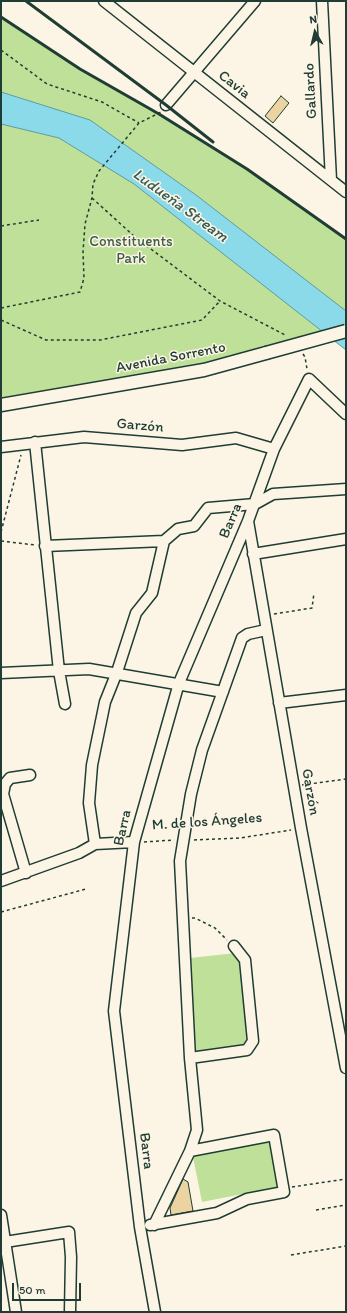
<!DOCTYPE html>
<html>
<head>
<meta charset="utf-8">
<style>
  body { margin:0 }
  #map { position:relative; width:347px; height:1313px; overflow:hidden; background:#fcf5e5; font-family:Itim,sans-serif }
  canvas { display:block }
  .frame { position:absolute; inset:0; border:2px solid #1f3d34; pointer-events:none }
  .north { position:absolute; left:295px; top:12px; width:40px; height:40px; -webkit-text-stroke:3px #fcf5e5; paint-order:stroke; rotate:352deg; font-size:11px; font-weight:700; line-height:16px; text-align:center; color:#1f3d34 }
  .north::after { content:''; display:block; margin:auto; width:14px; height:18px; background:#1f3d34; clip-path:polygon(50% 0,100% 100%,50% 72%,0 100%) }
  .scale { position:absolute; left:12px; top:1283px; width:69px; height:18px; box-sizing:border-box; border:2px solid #1f3d34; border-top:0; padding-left:5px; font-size:12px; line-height:14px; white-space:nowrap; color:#1f3d34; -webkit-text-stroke:3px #fcf5e5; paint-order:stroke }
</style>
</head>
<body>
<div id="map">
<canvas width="347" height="1313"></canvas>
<div class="frame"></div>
<div class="north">N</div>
<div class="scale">50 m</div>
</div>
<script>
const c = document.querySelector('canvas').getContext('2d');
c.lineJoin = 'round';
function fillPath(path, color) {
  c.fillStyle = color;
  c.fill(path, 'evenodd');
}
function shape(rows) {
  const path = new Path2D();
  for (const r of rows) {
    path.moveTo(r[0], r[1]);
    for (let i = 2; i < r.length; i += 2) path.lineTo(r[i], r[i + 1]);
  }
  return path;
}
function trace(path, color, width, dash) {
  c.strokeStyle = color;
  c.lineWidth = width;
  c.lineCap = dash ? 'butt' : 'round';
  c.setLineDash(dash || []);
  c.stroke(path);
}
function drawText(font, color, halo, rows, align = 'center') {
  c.font = font + ' Itim,sans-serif';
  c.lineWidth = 3;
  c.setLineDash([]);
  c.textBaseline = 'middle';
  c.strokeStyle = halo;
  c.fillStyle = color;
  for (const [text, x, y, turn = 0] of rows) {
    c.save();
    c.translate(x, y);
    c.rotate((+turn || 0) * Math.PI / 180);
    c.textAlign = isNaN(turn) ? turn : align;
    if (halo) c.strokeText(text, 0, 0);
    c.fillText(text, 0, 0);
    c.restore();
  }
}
const green = shape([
  [1,17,80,69,159,114,247,169,346,239,346,331,204,370,1,405],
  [236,953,241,963,249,1039,242,1048,194,1054,190,958],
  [272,1140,278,1187,202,1202,193,1157,195,1154]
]);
const water = shape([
  [1,92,90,120,196,195,346,311,346,350,134,184,59,138,1,124,1,92]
]);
const building = shape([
  [281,96,289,103,273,123,265,116,281,96],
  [183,1179,188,1182,193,1211,171,1215,170,1208,183,1179]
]);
const path = shape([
  [1,50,47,84,102,102,139,123],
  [92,198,135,237,220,301,287,336],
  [1,226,39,220],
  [1,308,80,292,84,278,83,252,85,224,92,198,93,184,99,171,139,123,161,112],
  [1,320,46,340,100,340,202,320,220,301],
  [303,354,305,357,307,369],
  [1,532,21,455],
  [1,541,35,545],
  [274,614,312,608,314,593],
  [302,785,346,779],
  [194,840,240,838,291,830],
  [144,842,174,840],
  [1,912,86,889],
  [192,918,195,918,215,928,227,940],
  [292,1187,346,1179],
  [316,1210,346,1205],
  [291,1255,346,1246]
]);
const minor = shape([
  [104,1,346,192],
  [322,1,331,180],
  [166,105,255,1],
  [35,442,59,671,65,704],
  [1,447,84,437,182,445,236,438,274,449],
  [248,521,301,828,346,1068],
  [45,546,164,541],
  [253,554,346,539],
  [1,673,89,669,223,692],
  [279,703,346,695],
  [95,844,89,803,92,765,105,702,117,672,136,613,152,593,164,541,178,529,194,526,208,508,255,504,273,494,346,489],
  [26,873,3,794,5,784,10,778,30,775],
  [1,881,79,853,95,844,134,842],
  [190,1058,247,1050,253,1041,245,960,234,946],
  [1,1215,16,1312],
  [150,1225,217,1213,247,1199,284,1192,274,1135,190,1151],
  [154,1225,190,1151,197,1130,190,1058,180,861,191,794,202,750,242,638,248,634,266,630],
  [5,1242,69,1232,71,1257,70,1312],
  [155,1312,140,1227,114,1011,134,842,179,683,248,521,274,449,309,379,346,414]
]);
const major = shape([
  [1,405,204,370,266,353]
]);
const rail = shape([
  [26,1,166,105,213,142],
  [1,17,80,69,159,114,247,169,346,239]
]);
const majorBridge = shape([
  [266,353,346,331]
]);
const streetNames = [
  ["Cavia",234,85,38],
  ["Gallardo",311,91,-93],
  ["Avenida Sorrento",171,358,-11],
  ["Garzón",140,426,5],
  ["Barra",231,521,-67],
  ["Garzón",310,792,80],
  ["M. de los Ángeles",207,822,-4],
  ["Barra",123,828,-77],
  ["Barra",146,1151,83]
];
const parkNames = [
  ["Constituents",131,242],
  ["Park",131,259]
];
const waterNames = [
  ["Ludueña Stream",180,206,36]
];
fillPath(green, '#bfe099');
fillPath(water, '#8bdae9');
trace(water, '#609ba1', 1);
fillPath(building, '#ecd3a2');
trace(building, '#1f3d34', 1);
trace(minor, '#1f3d34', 13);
trace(major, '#1f3d34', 15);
trace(path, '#1f3d34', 1.5, [3, 3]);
trace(minor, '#fcf5e5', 10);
trace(major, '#fcf5e5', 12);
trace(rail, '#1f3d34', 3);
trace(majorBridge, '#1f3d34', 15, []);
trace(majorBridge, '#fcf5e5', 12);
drawText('15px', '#1f3d34', '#fcf5e5', streetNames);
drawText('15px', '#3f5e48', '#fcf5e5', parkNames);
drawText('italic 16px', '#355c58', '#fcf5e5', waterNames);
</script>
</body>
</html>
